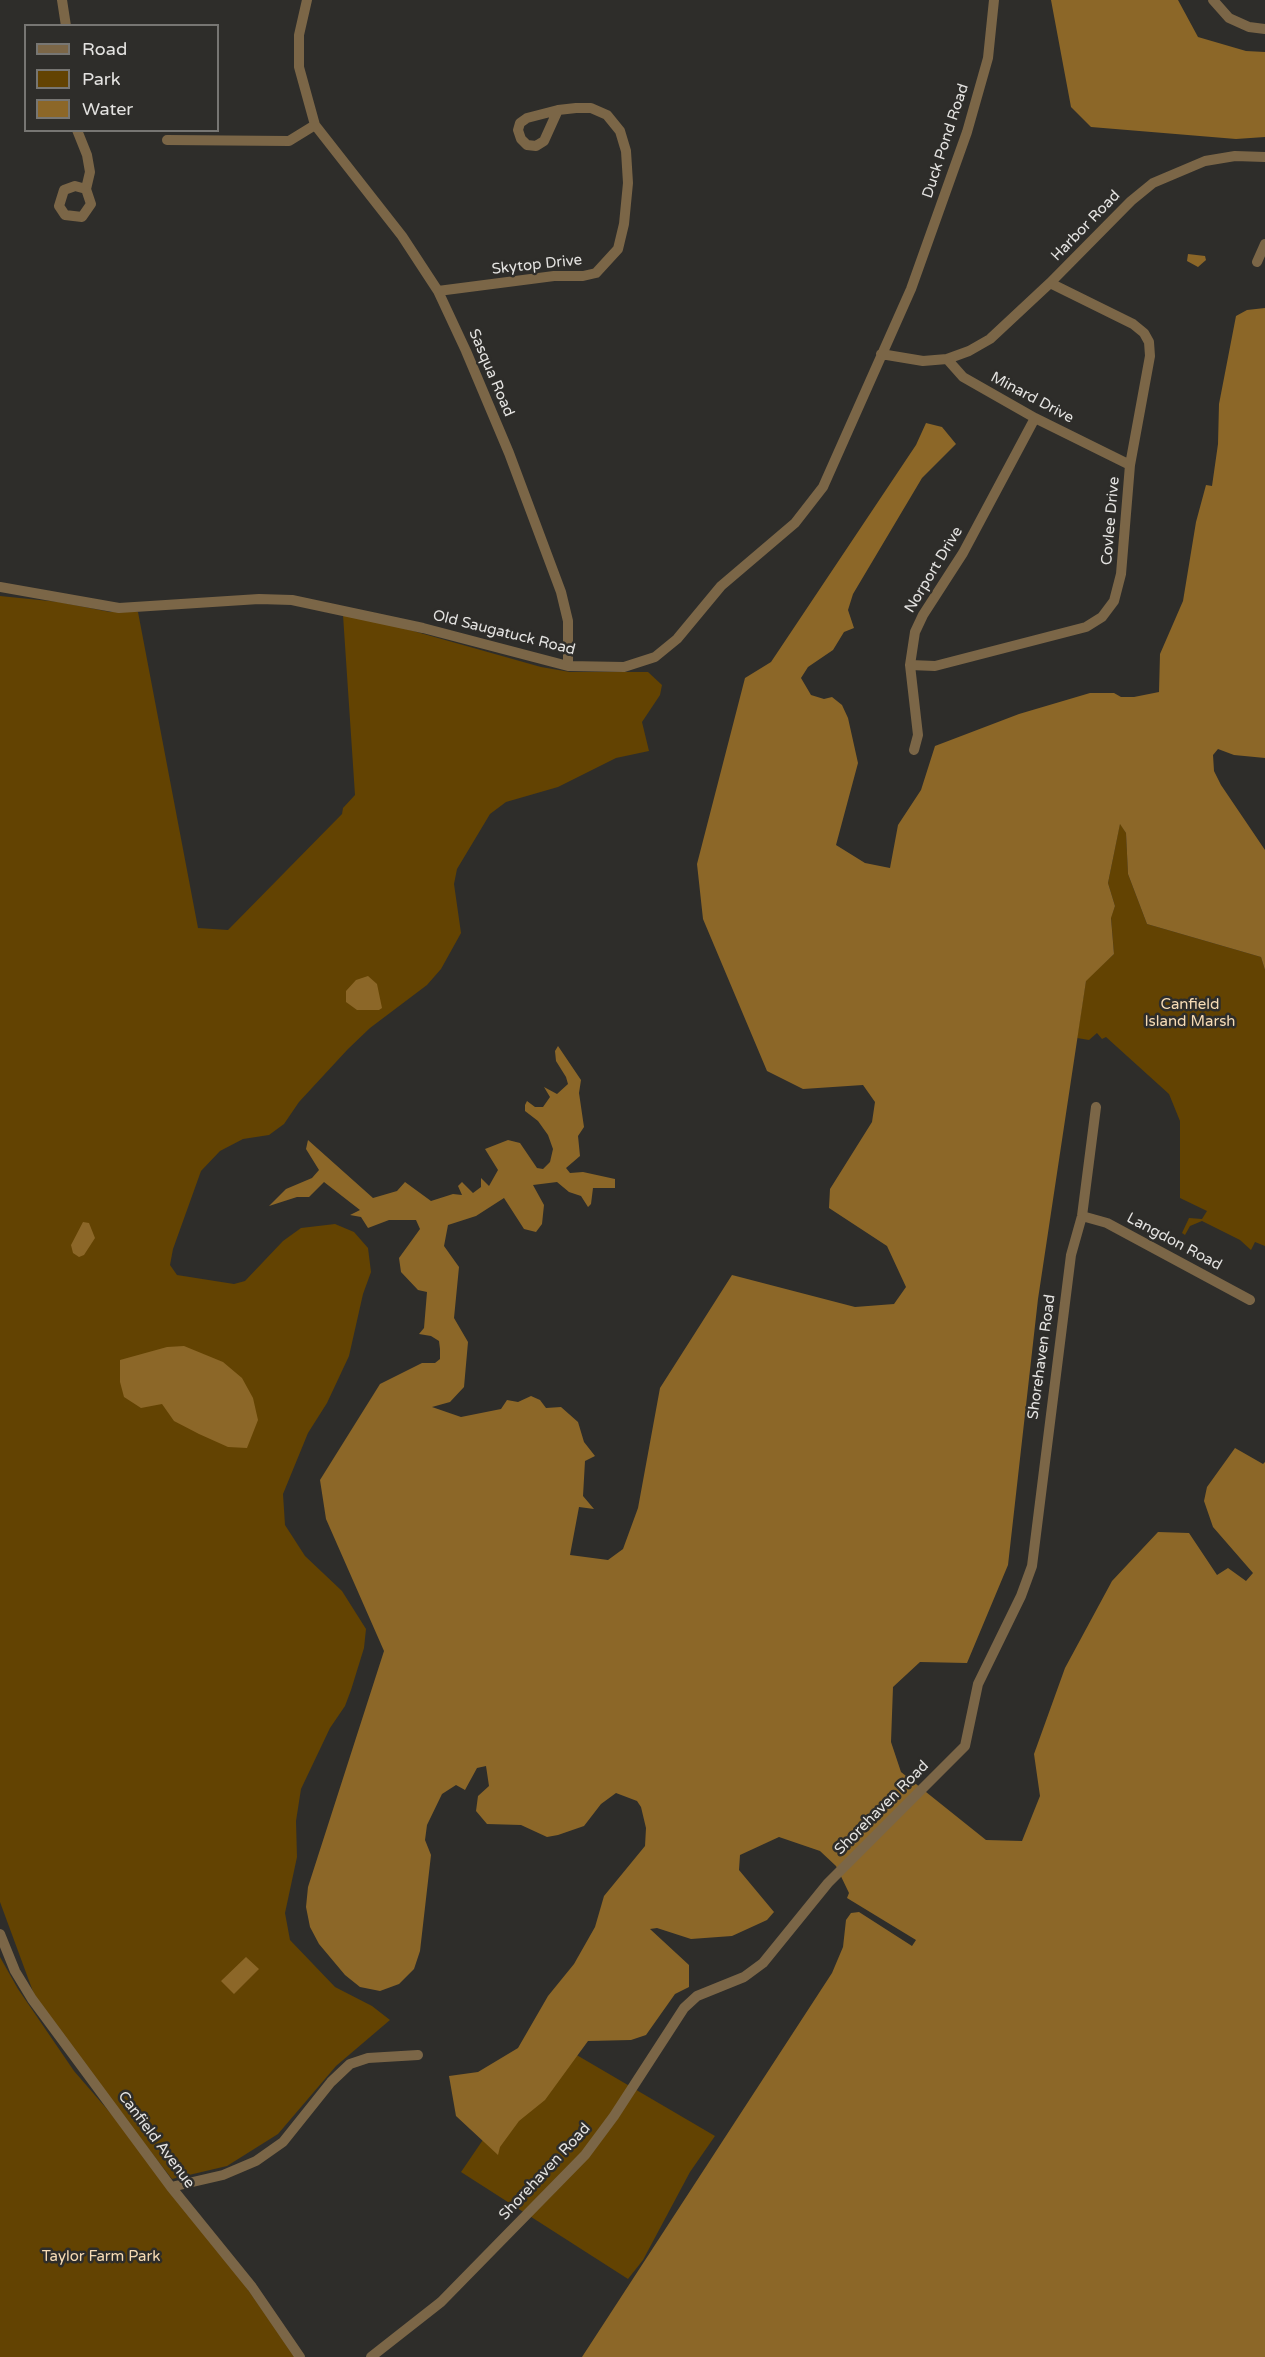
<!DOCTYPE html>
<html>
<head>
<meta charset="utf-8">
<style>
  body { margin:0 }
  #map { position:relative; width:1265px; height:2357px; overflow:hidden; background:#2e2d2a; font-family:"Varela Round",sans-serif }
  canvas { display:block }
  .legend { position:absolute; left:24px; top:24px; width:195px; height:108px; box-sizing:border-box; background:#2e2d2a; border:2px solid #777673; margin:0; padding:8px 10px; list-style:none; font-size:18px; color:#e4e3e1 }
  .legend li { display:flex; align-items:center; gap:12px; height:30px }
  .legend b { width:30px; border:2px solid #777673 }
</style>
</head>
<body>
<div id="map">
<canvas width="1265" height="2357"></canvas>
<ul class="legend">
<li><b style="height:8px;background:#7b6647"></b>Road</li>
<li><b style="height:16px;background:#634302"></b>Park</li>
<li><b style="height:16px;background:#8c6728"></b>Water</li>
</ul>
</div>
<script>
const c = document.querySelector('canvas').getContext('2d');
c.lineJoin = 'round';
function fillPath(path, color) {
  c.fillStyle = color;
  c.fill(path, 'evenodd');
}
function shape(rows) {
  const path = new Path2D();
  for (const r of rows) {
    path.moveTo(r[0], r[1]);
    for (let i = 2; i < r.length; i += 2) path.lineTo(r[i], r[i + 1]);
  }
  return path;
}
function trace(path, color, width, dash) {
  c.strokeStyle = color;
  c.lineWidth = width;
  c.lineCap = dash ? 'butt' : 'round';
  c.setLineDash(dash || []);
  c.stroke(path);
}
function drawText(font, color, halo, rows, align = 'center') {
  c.font = font + ' "Varela Round",sans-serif';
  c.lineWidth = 5;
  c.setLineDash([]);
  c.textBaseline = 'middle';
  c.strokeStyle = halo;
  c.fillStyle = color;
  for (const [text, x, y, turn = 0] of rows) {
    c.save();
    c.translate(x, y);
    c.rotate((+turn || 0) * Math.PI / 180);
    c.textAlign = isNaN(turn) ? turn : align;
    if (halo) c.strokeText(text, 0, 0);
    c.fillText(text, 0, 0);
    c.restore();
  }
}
const green = shape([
  [0,596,59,602,110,612,138,612,198,928,228,930,342,814,343,808,355,795,343,615,399,627,541,667,570,672,648,672,662,685,660,695,642,722,649,751,616,758,558,787,506,802,490,814,457,869,454,884,461,933,441,969,427,985,370,1028,348,1049,299,1102,284,1124,269,1135,243,1139,220,1151,201,1171,173,1249,170,1265,177,1275,234,1284,245,1281,283,1241,301,1228,335,1224,354,1232,368,1248,371,1272,363,1294,349,1356,327,1403,308,1433,283,1494,285,1525,305,1556,342,1591,366,1629,364,1648,351,1690,345,1706,330,1728,301,1789,296,1821,297,1857,285,1913,290,1940,335,1987,372,2006,390,2020,336,2066,278,2134,227,2166,172,2179,79,2060,35,1997,0,1902],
  [1120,823,1126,833,1128,874,1147,924,1261,957,1265,970,1265,1246,1255,1242,1251,1250,1240,1240,1202,1221,1190,1226,1185,1235,1182,1233,1189,1218,1202,1219,1207,1211,1180,1198,1180,1121,1169,1094,1106,1037,1102,1039,1097,1033,1089,1040,1077,1038,1086,980,1114,954,1111,917,1115,906,1108,883],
  [0,1957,18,1989,74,2071,177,2190,296,2357,0,2357],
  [551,2040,715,2136,690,2172,643,2260,628,2279,461,2172]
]);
const water = shape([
  [1051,0,1178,0,1198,37,1246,51,1265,52,1265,137,1236,139,1091,127,1071,107],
  [1188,254,1205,256,1206,260,1198,267,1187,261],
  [1265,308,1265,758,1234,755,1218,749,1213,755,1214,771,1221,785,1265,850,1265,970,1261,957,1147,924,1128,874,1126,833,1120,824,1108,883,1115,906,1111,918,1114,954,1086,981,1038,1299,1008,1565,967,1663,920,1662,893,1687,891,1742,901,1772,986,1840,1022,1841,1040,1796,1034,1754,1065,1668,1112,1581,1158,1532,1189,1533,1217,1575,1228,1568,1246,1581,1253,1573,1213,1527,1204,1501,1207,1487,1235,1448,1263,1464,1265,1462,1265,2357,582,2357,832,1973,843,1947,846,1920,851,1913,859,1912,912,1946,916,1940,847,1898,849,1893,836,1866,820,1851,779,1837,740,1855,739,1870,774,1912,767,1920,732,1936,691,1939,657,1928,650,1929,689,1965,689,1987,675,1994,646,2035,631,2040,588,2041,545,2100,519,2121,500,2147,498,2155,456,2116,449,2076,478,2072,518,2048,548,1996,574,1964,595,1927,604,1896,645,1846,646,1828,641,1807,637,1801,616,1793,601,1804,584,1826,558,1835,547,1837,521,1825,487,1824,476,1811,478,1796,489,1786,486,1766,477,1768,465,1790,456,1785,442,1794,427,1825,425,1840,431,1855,420,1951,414,1969,399,1984,380,1991,360,1987,345,1975,319,1944,310,1927,306,1907,308,1887,384,1651,326,1519,320,1480,380,1384,422,1363,435,1363,440,1359,440,1349,439,1341,431,1336,419,1334,424,1328,427,1292,418,1290,401,1272,399,1258,420,1229,416,1220,389,1220,368,1228,361,1217,350,1215,360,1210,324,1182,309,1197,297,1197,269,1206,286,1189,312,1178,319,1170,306,1149,308,1140,373,1198,397,1191,405,1182,431,1201,453,1194,462,1195,458,1186,462,1182,473,1193,481,1187,481,1178,489,1186,498,1170,485,1149,508,1140,520,1143,537,1168,543,1169,550,1162,553,1149,548,1135,538,1121,525,1111,525,1105,527,1101,535,1107,543,1107,550,1097,544,1087,557,1094,568,1084,566,1077,556,1061,555,1051,558,1046,581,1080,579,1093,584,1127,578,1136,580,1156,566,1168,570,1173,583,1172,615,1179,615,1188,593,1188,591,1204,588,1207,581,1196,569,1192,557,1182,533,1185,544,1205,542,1224,536,1232,524,1229,504,1198,476,1216,448,1225,444,1246,459,1267,454,1318,468,1342,464,1387,450,1402,432,1407,461,1417,501,1409,507,1400,518,1402,531,1396,540,1400,546,1408,561,1407,578,1422,584,1442,595,1456,585,1461,583,1496,594,1509,579,1507,570,1555,608,1560,623,1549,638,1508,660,1388,732,1275,855,1307,894,1304,906,1287,887,1246,829,1208,830,1189,872,1122,875,1102,863,1085,803,1089,767,1071,703,919,697,864,745,678,771,662,916,445,926,423,942,427,956,444,922,478,853,594,848,610,854,628,844,632,833,650,808,667,801,678,811,695,824,699,832,697,842,705,848,718,858,763,836,845,865,863,890,868,898,825,921,790,935,746,1019,714,1090,693,1114,693,1121,697,1134,697,1159,692,1160,654,1183,601,1196,522,1206,485,1212,486,1218,444,1219,404,1236,316,1247,310],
  [368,976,377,984,382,1008,379,1010,357,1010,346,1002,346,991,356,980],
  [83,1222,89,1223,95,1238,84,1255,79,1257,73,1253,71,1245],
  [184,1346,223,1362,242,1378,253,1398,258,1420,247,1448,228,1447,199,1434,174,1421,162,1404,141,1408,124,1397,120,1382,120,1360,167,1347],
  [246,1957,259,1969,234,1994,221,1981]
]);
const minor = shape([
  [62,0,66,26],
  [307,0,299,35,299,67,315,125,402,236,438,291,466,351,509,453,561,592,568,621,568,666],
  [1213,0,1229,18,1249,27,1265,29],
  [77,130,87,155,90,172,86,189,91,204,82,217,65,215,59,206,64,190,75,186,86,189],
  [167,140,289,141,315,125],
  [1257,262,1265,244],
  [438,291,554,276,583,276,596,273,618,249,624,224,628,183,626,151,620,131,607,115,591,108,576,108,558,110,527,118,520,123,518,130,521,139,527,145,536,146,544,141,558,110],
  [881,354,923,361,947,359,963,377,1035,418,1130,465],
  [947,359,969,351,990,339,1050,283,1131,201,1153,183,1205,161,1235,156,1265,157],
  [0,587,119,608,259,599,292,600,423,628,568,666,624,667,655,657,677,639,721,586,795,523,823,487,911,289,967,132,988,58,994,0],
  [910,665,935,666,1086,627,1102,617,1114,601,1121,574,1130,465,1150,356,1149,342,1144,333,1133,324,1050,283],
  [914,750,918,735,910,665,915,632,923,615,963,553,1035,418],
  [1082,1216,1107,1223,1250,1300],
  [0,1934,15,1971,32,1999,171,2187,252,2287,300,2357],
  [171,2187,223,2175,256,2161,283,2142,331,2082,350,2064,368,2058,418,2055],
  [371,2357,441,2302,585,2155,614,2116,684,2008,697,1996,744,1977,763,1963,828,1883,965,1746,978,1684,1021,1596,1032,1566,1071,1255,1082,1216,1096,1107]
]);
const streetNames = [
  ["Duck Pond Road",946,141,-72],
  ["Harbor Road",1086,226,-46],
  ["Skytop Drive",537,265,-6],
  ["Sasqua Road",491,373,67],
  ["Minard Drive",1032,398,28],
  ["Covlee Drive",1111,521,-85],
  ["Norport Drive",934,570,-59],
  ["Old Saugatuck Road",504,633,14],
  ["Langdon Road",1174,1242,28],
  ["Shorehaven Road",1042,1357,-82],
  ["Shorehaven Road",882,1808,-45],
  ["Canfield Avenue",156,2140,53],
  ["Shorehaven Road",545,2172,-47]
];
const parkNames = [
  ["Canfield",1190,1005],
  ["Island Marsh",1190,1022],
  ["Taylor Farm Park",101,2257]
];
fillPath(green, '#634302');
fillPath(water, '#8c6728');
trace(minor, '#7b6647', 10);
drawText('15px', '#e4e3e1', '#2e2d2a', streetNames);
drawText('15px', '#f6dbb5', '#2e2d2a', parkNames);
</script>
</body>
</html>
